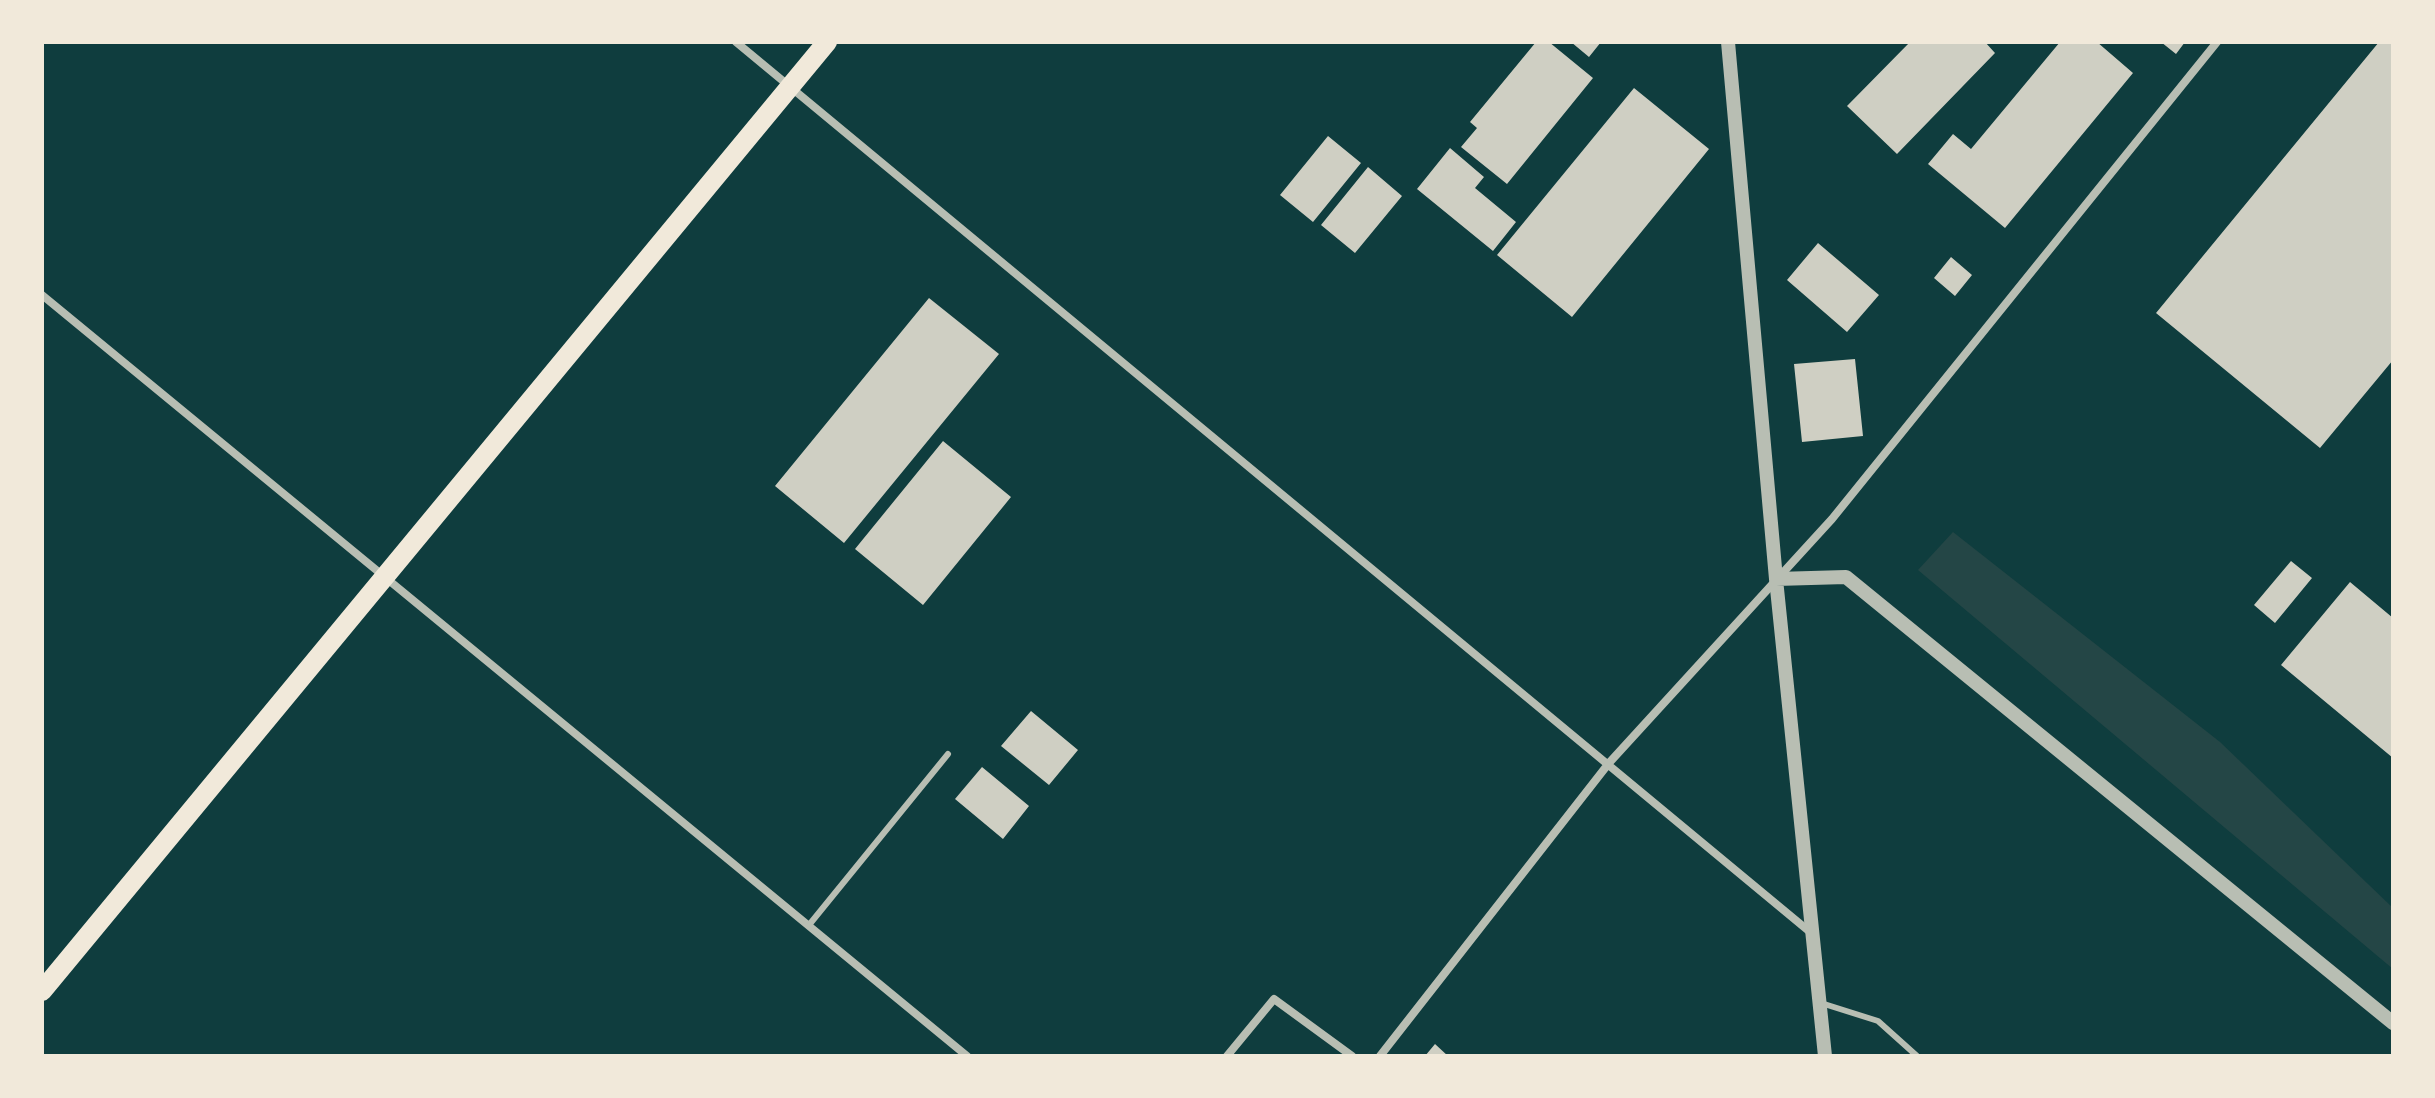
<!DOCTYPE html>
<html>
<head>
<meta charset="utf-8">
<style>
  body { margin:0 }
  #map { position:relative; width:2435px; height:1098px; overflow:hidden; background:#0f3d3e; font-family:"Source Sans 3",sans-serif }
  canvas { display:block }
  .frame { position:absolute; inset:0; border:44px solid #f1e9da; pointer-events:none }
</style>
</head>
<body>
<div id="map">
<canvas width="2435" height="1098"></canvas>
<div class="frame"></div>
</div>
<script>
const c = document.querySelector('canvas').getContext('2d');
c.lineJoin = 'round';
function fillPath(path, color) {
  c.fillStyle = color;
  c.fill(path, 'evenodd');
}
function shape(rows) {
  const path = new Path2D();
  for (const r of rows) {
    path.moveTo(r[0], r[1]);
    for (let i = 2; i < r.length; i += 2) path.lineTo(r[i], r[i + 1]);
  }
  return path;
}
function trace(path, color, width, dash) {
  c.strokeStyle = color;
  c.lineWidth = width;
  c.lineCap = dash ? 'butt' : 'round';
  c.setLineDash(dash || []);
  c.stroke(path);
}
const green = shape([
  [1953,532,2220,742,2393,908,2393,969,1918,570]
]);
const building = shape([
  [1536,42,1549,42,1593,78,1507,184,1461,147,1477,128,1470,122],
  [1571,42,1601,42,1589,57],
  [1910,42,1985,42,1995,53,1897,154,1847,106],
  [2060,42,2097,42,2133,73,2005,228,1928,164,1953,134,1971,149],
  [2161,42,2185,42,2176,54],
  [2379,42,2393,42,2393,360,2320,448,2156,313],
  [1634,88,1709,149,1572,317,1497,255],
  [1328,136,1361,163,1313,222,1280,195],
  [1450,148,1484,177,1475,188,1516,222,1493,251,1417,189],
  [1368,167,1402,196,1355,253,1321,225],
  [1818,243,1879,295,1847,332,1787,280],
  [1951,257,1972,275,1955,296,1934,278],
  [929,298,999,354,844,543,775,486],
  [1855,359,1863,436,1802,442,1794,364],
  [943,441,1011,497,923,605,855,549],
  [2291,561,2312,578,2275,623,2254,605],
  [2350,582,2393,618,2393,758,2281,665],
  [1031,711,1078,750,1049,785,1001,746],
  [982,767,1029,806,1003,839,955,799],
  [1435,1044,1448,1056,1425,1056]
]);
const service = shape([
  [809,925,948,754],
  [1821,1003,1878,1021,1917,1056]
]);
const minor = shape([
  [736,42,1810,932],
  [42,295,967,1056],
  [1227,1056,1274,999,1352,1056],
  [1380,1056,1609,763,1832,519,2217,42]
]);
const tertiary = shape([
  [1728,42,1776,579,1825,1056],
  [1776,579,1846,577,2393,1023]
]);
const primary = shape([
  [42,991,827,42]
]);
fillPath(green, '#244646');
fillPath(building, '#cfcfc3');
trace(service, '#b8beb3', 6);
trace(minor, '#b8beb3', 8);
trace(tertiary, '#b8beb3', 14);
trace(primary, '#f1e9da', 20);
</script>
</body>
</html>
